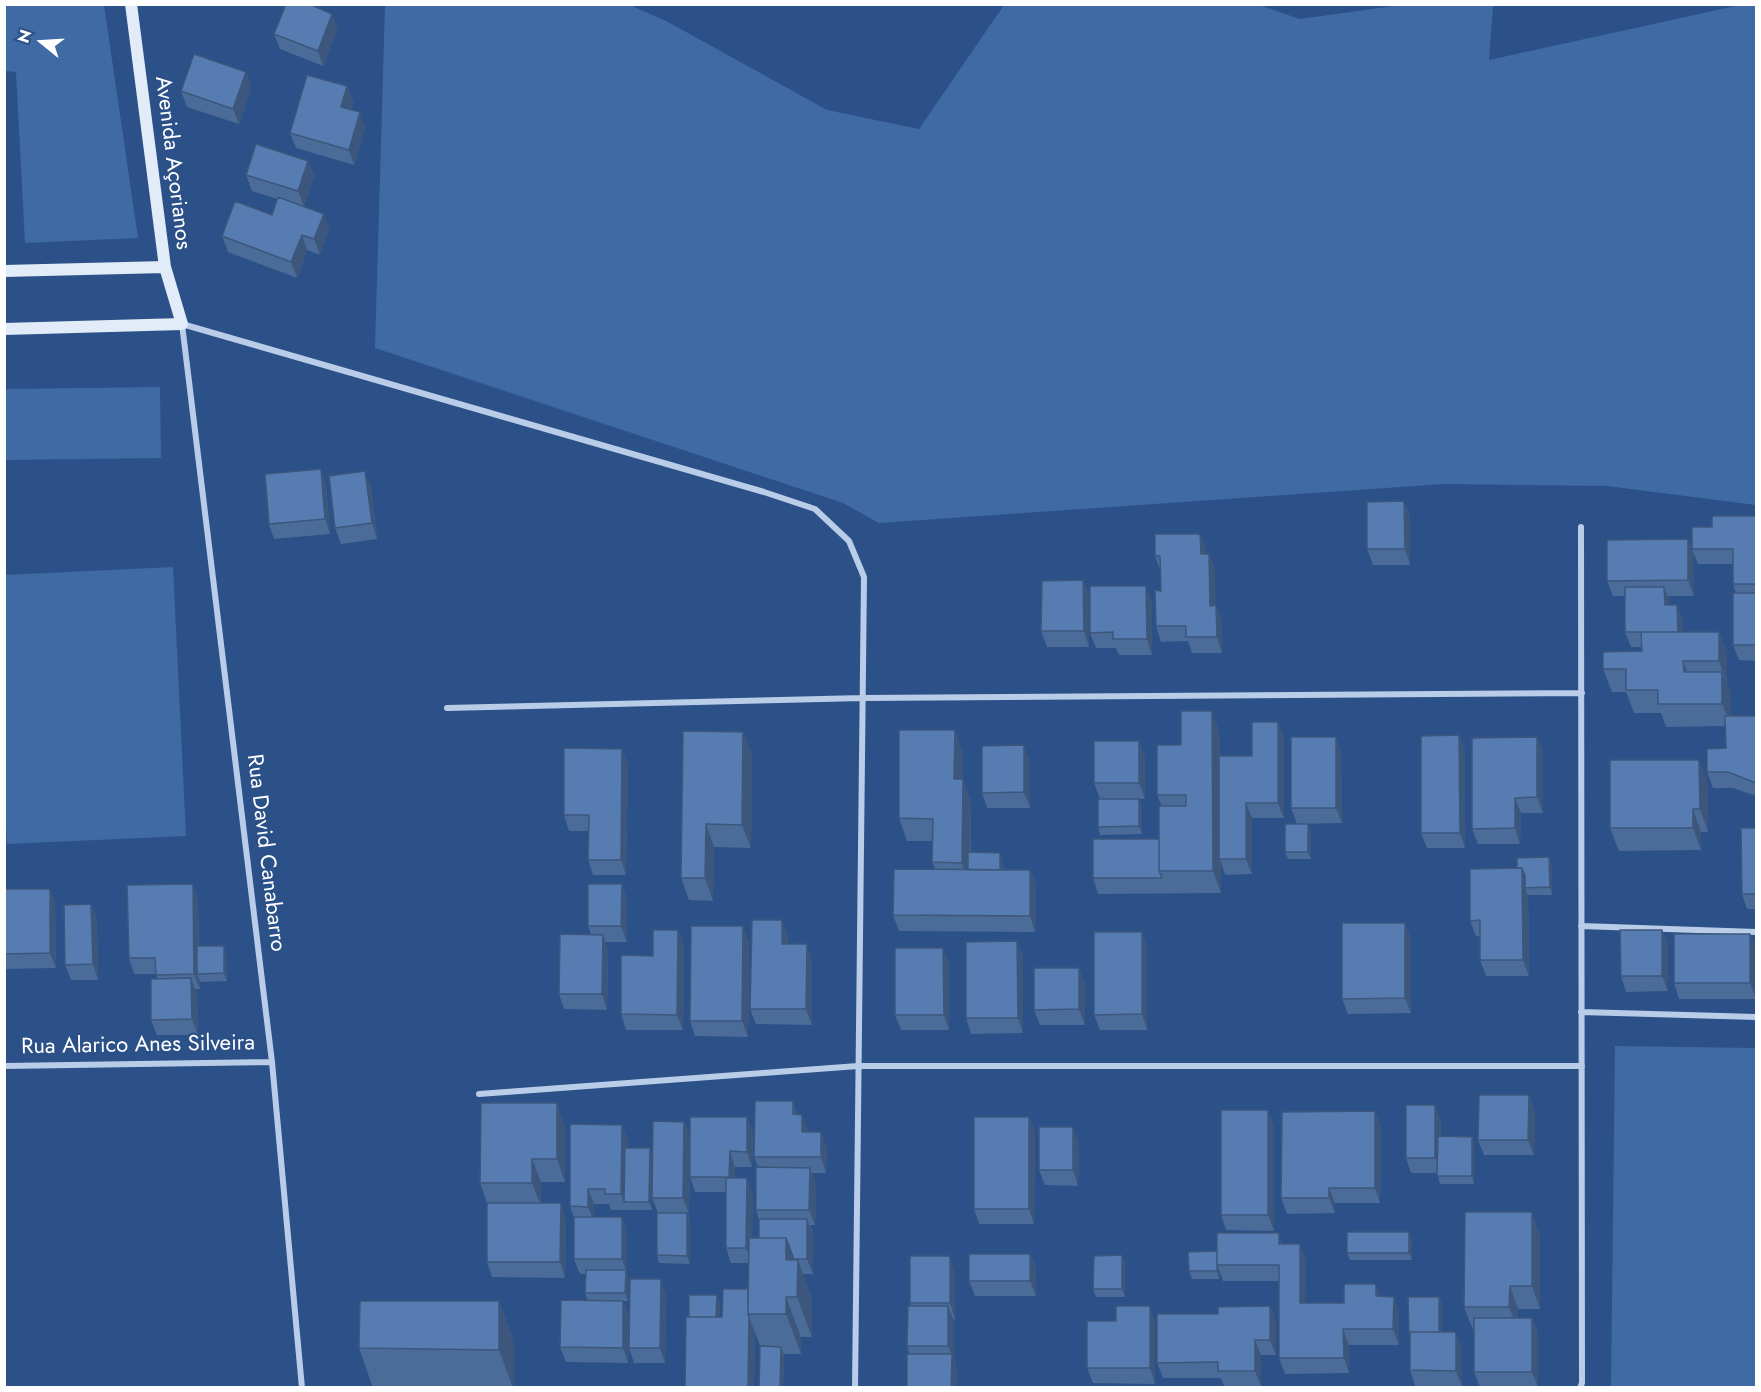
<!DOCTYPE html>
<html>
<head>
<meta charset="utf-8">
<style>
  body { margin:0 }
  #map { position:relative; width:1761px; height:1392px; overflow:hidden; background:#2b5188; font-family:Jost,sans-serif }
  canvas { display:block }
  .frame { position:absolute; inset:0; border:6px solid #fff; pointer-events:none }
  .north { position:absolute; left:12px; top:12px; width:60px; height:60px; -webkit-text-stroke:4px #2b5188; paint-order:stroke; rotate:288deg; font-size:16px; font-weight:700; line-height:24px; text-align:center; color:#fff }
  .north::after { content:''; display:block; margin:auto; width:21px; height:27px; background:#fff; clip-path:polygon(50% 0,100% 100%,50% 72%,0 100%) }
</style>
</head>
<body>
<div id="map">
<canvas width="1761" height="1392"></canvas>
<div class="frame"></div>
<div class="north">N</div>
</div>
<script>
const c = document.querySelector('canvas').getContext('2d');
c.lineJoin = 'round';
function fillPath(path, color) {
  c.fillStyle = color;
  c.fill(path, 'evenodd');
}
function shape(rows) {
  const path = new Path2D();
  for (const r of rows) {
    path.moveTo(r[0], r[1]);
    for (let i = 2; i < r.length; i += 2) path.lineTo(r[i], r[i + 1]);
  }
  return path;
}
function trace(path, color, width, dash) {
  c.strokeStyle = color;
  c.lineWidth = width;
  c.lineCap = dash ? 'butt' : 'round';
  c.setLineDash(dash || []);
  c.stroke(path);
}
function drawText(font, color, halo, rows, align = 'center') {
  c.font = font + ' Jost,sans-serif';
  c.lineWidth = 4.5;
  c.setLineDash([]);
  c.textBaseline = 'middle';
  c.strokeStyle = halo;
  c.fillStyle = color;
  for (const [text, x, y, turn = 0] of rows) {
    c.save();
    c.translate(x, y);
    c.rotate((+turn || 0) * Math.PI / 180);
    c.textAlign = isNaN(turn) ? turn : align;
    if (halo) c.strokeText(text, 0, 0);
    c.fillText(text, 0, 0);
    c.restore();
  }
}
const green = shape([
  [5,4,104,5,138,238,25,243,16,72,5,71],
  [385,5,630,5,668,22,827,110,919,129,1004,5,1259,5,1300,19,1401,5,1493,5,1489,60,1740,5,1756,5,1756,505,1607,486,1444,484,879,523,843,503,375,348],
  [160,387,161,458,5,460,5,389],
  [173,567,186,836,7,844,4,798,5,575],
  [1615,1046,1756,1048,1756,1387,1611,1387]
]);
const street = shape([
  [447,708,863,698,1582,693],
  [1581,926,1756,932],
  [1581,1012,1756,1017],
  [4,1066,272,1062],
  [479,1094,858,1066,1582,1066],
  [302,1388,272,1062,182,324,764,492,815,509,849,541,864,577,855,1388],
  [1580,1388,1582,1383,1581,527]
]);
const secondary = shape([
  [4,271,165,267],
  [4,329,182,324,165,267,131,4]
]);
const wall = shape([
  [338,29,323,66,280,49,274,34],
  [246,72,251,87,239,124,187,107,181,91],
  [347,86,353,101,351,110,365,128,354,165,296,148,290,133],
  [308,161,314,176,304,206,329,229,320,255,307,250,297,278,228,252,222,236,272,215,277,199,252,191,246,175],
  [326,485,330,534,274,539,269,524],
  [371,487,377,539,341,544,335,528],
  [1404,501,1410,517,1410,565,1373,565,1367,549],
  [1756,516,1756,661,1739,660,1733,645,1736,593,1733,584,1733,564,1698,564,1692,549,1712,527],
  [1200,534,1206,549,1206,554,1209,554,1215,570,1215,605,1222,621,1222,653,1192,653,1188,641,1161,642,1156,626,1161,591,1160,570,1155,556],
  [1688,539,1694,555,1694,596,1668,596,1670,605,1683,620,1683,632,1719,632,1727,655,1727,684,1731,694,1731,716,1756,716,1756,796,1733,788,1713,788,1707,772,1726,748,1725,726,1666,727,1661,713,1634,713,1626,692,1612,692,1603,669,1642,651,1641,647,1631,647,1625,632,1625,596,1613,596,1607,581],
  [1083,580,1089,596,1089,647,1047,647,1041,631],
  [1152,601,1152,655,1119,655,1116,648,1096,648,1090,633],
  [743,732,752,755,751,848,714,847,713,901,689,900,681,878],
  [1220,734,1220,756,1252,756,1284,737,1284,818,1252,818,1252,874,1225,875,1221,862,1221,893,1098,894,1093,878,1159,839,1162,806,1157,795,1181,745],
  [1459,735,1465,751,1465,848,1427,848,1421,833],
  [1336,737,1341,752,1342,823,1297,824,1291,808],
  [1537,737,1543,753,1543,813,1521,813,1520,844,1478,844,1472,829],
  [963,753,963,780,971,802,971,852,1003,861,1003,870,1030,870,1036,886,1035,932,899,931,893,915,935,869,932,862,933,841,907,841,899,818],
  [1145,757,1145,799,1100,799,1094,783],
  [1030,761,1030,808,987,808,982,793],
  [628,764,626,875,593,875,588,860,588,831,569,831,564,815],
  [1708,782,1708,832,1701,832,1701,850,1619,851,1610,828],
  [1139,799,1142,807,1142,834,1100,835,1098,827],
  [1756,828,1756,909,1747,909,1742,894],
  [1311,832,1311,859,1288,859,1285,852],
  [1552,865,1552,895,1528,895,1529,976,1486,976,1480,960,1480,936,1476,936,1470,921,1517,868],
  [193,884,198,900,199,946,226,954,227,981,200,982,200,989,195,989,197,994,198,1035,157,1035,151,1020,157,979,156,974,134,974,129,958],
  [4,889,50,889,55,904,56,968,4,969],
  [627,899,627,942,605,942,608,951,607,1010,564,1009,559,994,591,935,588,926],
  [91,904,97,920,98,980,71,980,65,965],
  [782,920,788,936,788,944,812,960,812,1025,756,1024,750,1009],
  [678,930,684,946,683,1030,626,1030,621,1014,653,956],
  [1662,930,1668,945,1668,991,1626,992,1621,976],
  [1411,938,1411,1013,1348,1014,1342,999],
  [1017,941,1023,957,1023,1033,971,1034,966,1018],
  [749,942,748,1037,695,1036,690,1021],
  [1147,947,1147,1030,1100,1030,1094,1015],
  [1756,949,1756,999,1679,999,1674,983],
  [949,963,949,1030,901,1030,895,1015],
  [1085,983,1085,1025,1040,1025,1034,1010],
  [1529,1095,1535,1111,1534,1155,1484,1155,1478,1140],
  [1375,1111,1381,1127,1380,1203,1335,1203,1335,1213,1287,1214,1281,1198],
  [798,1114,802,1115,808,1132,827,1147,826,1173,812,1173,816,1184,815,1225,810,1225,813,1234,813,1274,803,1274,812,1300,812,1337,801,1337,801,1354,784,1354,783,1388,760,1346,755,1332,754,1388,685,1388,689,1317,720,1303,719,1317,722,1317,748,1289,748,1263,731,1263,726,1248,726,1192,695,1192,690,1177,747,1117,753,1133,752,1167,735,1167,735,1178,753,1194,752,1238,759,1238,759,1220,756,1210,758,1167,754,1157],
  [1029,1117,1035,1132,1034,1224,979,1224,974,1209],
  [1441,1121,1441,1136,1472,1137,1474,1144,1474,1184,1440,1184,1437,1173,1411,1173,1406,1158],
  [684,1122,690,1137,689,1214,688,1214,690,1221,690,1264,659,1263,657,1255,658,1213,652,1198],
  [1274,1125,1274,1231,1226,1230,1221,1215],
  [565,1126,565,1182,541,1182,541,1203,566,1219,565,1278,492,1277,487,1262,487,1203,480,1183],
  [628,1140,628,1148,650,1148,652,1156,652,1210,611,1210,609,1204,594,1204,594,1217,622,1217,627,1233,627,1275,628,1278,628,1301,590,1301,623,1301,629,1316,628,1363,566,1362,560,1347,588,1301,585,1293,586,1274,580,1274,574,1259,574,1219,570,1206],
  [1079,1143,1078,1186,1045,1185,1039,1170],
  [1409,1232,1412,1240,1412,1260,1350,1260,1347,1253],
  [1540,1235,1540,1309,1518,1309,1518,1318,1532,1318,1538,1333,1538,1387,1480,1387,1474,1372,1474,1330,1473,1330,1464,1307],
  [1283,1244,1306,1259,1305,1303,1344,1303,1381,1296,1399,1312,1399,1345,1349,1345,1349,1373,1285,1374,1279,1358,1279,1281,1223,1281,1220,1272,1219,1279,1192,1279,1189,1271,1217,1251],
  [1030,1254,1036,1269,1036,1296,975,1296,969,1281],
  [1122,1255,1125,1263,1125,1297,1096,1297,1093,1289],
  [955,1272,955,1319,953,1319,954,1321,954,1359,957,1369,957,1388,907,1388,910,1354,907,1346,911,1306,910,1303],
  [666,1295,665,1363,634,1363,629,1348],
  [1439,1297,1442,1305,1442,1332,1462,1348,1462,1386,1415,1386,1410,1370,1410,1338,1409,1334],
  [499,1301,514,1342,514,1388,373,1388,359,1348],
  [1270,1306,1276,1322,1276,1355,1261,1355,1261,1386,1224,1386,1221,1378,1163,1378,1157,1363,1218,1314],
  [1116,1321,1155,1321,1155,1384,1093,1383,1087,1368]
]);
const shadedWall = shape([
  [332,14,338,29,323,66,318,51],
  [246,72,251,87,239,124,233,109],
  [347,86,353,101,347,122,341,107],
  [360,112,365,128,354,165,349,150],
  [308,161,314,176,304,207,298,191],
  [324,214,329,229,320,255,314,239],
  [302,235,307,250,297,278,291,262],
  [321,469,326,485,330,534,325,519],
  [365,471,371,487,377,539,372,523],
  [1404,501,1410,517,1410,565,1405,549],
  [1200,534,1206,549,1207,570,1201,554],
  [1688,539,1694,555,1694,596,1688,580],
  [1209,554,1215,570,1216,621,1210,606],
  [1083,580,1089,596,1089,647,1084,631],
  [1146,586,1152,601,1152,655,1147,639],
  [1664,587,1670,602,1670,620,1665,605],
  [1216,605,1222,621,1222,653,1217,637],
  [1677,605,1683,620,1683,647,1678,632],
  [1719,632,1727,655,1727,684,1719,661],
  [1683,661,1692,684,1684,672],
  [1722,672,1731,694,1731,726,1722,704],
  [1212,711,1220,734,1221,859,1219,859,1221,862,1221,893,1213,871],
  [1278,722,1284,737,1284,818,1278,803],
  [955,730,963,753,963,780,971,802,970,877,967,877,962,863,954,779],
  [743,732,752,755,751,848,742,825],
  [1459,735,1465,751,1465,848,1460,833],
  [1336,737,1341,752,1342,823,1336,808],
  [1537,737,1543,753,1543,813,1537,797],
  [1139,741,1145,757,1145,799,1139,783],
  [1024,745,1030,761,1030,808,1024,792],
  [622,749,628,764,626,875,621,860],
  [1699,760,1708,782,1708,832,1700,809],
  [1515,798,1521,813,1520,844,1515,828],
  [1139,799,1142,807,1142,834,1139,826],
  [1246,803,1252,818,1252,874,1246,859],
  [1693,809,1701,832,1701,850,1693,828],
  [706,824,714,847,713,901,705,878],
  [1308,824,1311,832,1311,859,1308,852],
  [1000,853,1003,861,1002,885,1000,878],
  [1549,857,1552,865,1552,895,1550,887],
  [1522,868,1528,884,1525,888,1528,895,1529,976,1523,960],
  [1030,870,1036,886,1035,932,1030,916],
  [193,884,198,900,199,974,197,974,200,982,200,989,194,974],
  [622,884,627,899,627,942,621,926],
  [50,889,55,904,56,968,50,953],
  [91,904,97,920,98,980,93,964],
  [782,920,788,936,787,959,782,944],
  [1405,923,1411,938,1411,1013,1405,998],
  [743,926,749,942,748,1037,742,1021],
  [678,930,684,946,683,1030,677,1015],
  [1662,930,1668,945,1668,991,1662,976],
  [1142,932,1147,947,1147,1030,1142,1014],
  [1750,934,1756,949,1756,999,1750,983],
  [603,935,608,951,607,1010,602,994],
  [1017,941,1023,957,1023,1033,1018,1018],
  [807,944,812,960,812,1025,806,1009],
  [224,946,226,954,227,981,224,973],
  [943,948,949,963,949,1030,944,1015],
  [1079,968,1085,983,1085,1025,1079,1009],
  [191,978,197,994,198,1035,192,1019],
  [1529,1095,1535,1111,1534,1155,1528,1140],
  [793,1101,799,1117,793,1114],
  [557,1103,565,1126,565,1182,557,1159],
  [1435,1105,1441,1121,1441,1173,1435,1158],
  [1268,1110,1274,1125,1274,1231,1268,1215],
  [1375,1111,1381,1127,1380,1203,1375,1188],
  [802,1115,808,1130,808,1147,802,1132],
  [747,1117,753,1133,752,1167,747,1152],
  [1029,1117,1035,1132,1034,1224,1029,1209],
  [684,1122,690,1137,689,1214,683,1198],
  [622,1125,628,1140,627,1202,624,1202,621,1194],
  [1073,1127,1079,1143,1078,1186,1073,1170],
  [821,1132,827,1147,826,1173,821,1157],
  [1472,1137,1474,1144,1474,1184,1472,1176],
  [650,1148,652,1156,652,1210,649,1202],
  [730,1151,735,1167,735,1192,729,1177],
  [532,1159,541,1182,541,1206,532,1183],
  [810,1168,816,1184,815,1225,809,1210],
  [747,1178,753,1194,752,1263,746,1248],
  [1329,1188,1335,1203,1335,1213,1329,1198],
  [588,1189,594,1204,594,1222,588,1207],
  [561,1203,566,1219,565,1278,560,1262],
  [1532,1212,1540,1235,1540,1309,1532,1286],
  [687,1213,690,1221,690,1264,687,1256],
  [622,1217,627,1233,627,1275,622,1259],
  [807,1219,813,1234,813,1274,807,1259],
  [1409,1232,1412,1240,1412,1260,1409,1253],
  [1279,1233,1284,1248,1279,1244],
  [786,1238,797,1269,798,1260,812,1300,812,1337,797,1297,786,1260],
  [1300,1244,1306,1259,1305,1319,1300,1303],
  [1030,1254,1036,1269,1036,1296,1030,1281],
  [1122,1255,1125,1263,1125,1297,1122,1289],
  [950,1256,955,1272,955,1319,950,1303],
  [1217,1265,1220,1272,1219,1279,1217,1271],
  [626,1270,628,1278,628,1301,625,1293],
  [661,1279,666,1295,665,1363,660,1348],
  [1376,1284,1382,1299,1376,1296],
  [1510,1286,1518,1309,1518,1330,1509,1307],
  [717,1295,720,1303,719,1330,716,1322],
  [786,1297,801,1337,801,1354,786,1314],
  [1394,1297,1399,1312,1399,1345,1393,1329],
  [1439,1297,1442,1305,1442,1342,1439,1334],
  [499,1301,514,1342,514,1388,513,1388,499,1350],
  [623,1301,629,1316,628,1363,623,1348],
  [948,1306,954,1321,954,1359,957,1369,957,1388,951,1388,952,1356,948,1346],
  [1150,1306,1155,1321,1155,1384,1150,1368],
  [1270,1306,1276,1322,1276,1355,1270,1340],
  [749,1317,755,1332,754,1388,748,1388],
  [1532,1318,1538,1333,1538,1387,1532,1372],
  [1343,1329,1349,1345,1349,1373,1344,1358],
  [1456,1332,1462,1348,1462,1386,1456,1371],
  [1255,1340,1261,1355,1261,1386,1255,1371],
  [781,1347,784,1355,783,1388,780,1388]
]);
const building = shape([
  [286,4,309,4,332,14,318,51,274,34,286,4],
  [194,54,246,72,233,109,181,91,194,54],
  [307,75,347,86,341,107,360,112,349,150,290,133,307,75],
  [256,144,308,161,298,191,246,175,256,144],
  [278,197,324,214,314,239,302,235,291,262,222,236,235,201,272,215,278,197],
  [321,469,325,519,269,524,265,474,321,469],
  [365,471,372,523,335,528,329,476,365,471],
  [1404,501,1405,549,1367,549,1367,502,1404,501],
  [1712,516,1756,516,1756,584,1733,584,1733,549,1692,549,1692,527,1712,527,1712,516],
  [1155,534,1200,534,1201,554,1209,554,1210,606,1216,605,1217,637,1186,637,1186,626,1156,626,1155,590,1161,591,1160,556,1155,556,1155,534],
  [1688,539,1688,580,1607,581,1607,540,1688,539],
  [1083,580,1084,631,1041,631,1042,581,1083,580],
  [1090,586,1146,586,1147,639,1113,639,1113,632,1090,633,1090,586],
  [1625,587,1664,587,1665,605,1677,605,1678,632,1625,632,1625,587],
  [1733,593,1756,593,1756,645,1733,645,1733,593],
  [1641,632,1719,632,1719,661,1683,661,1684,672,1722,672,1722,704,1658,704,1658,690,1626,690,1626,669,1603,669,1603,652,1642,651,1641,632],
  [1181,711,1212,711,1213,871,1159,871,1159,806,1186,806,1186,795,1157,795,1157,745,1181,745,1181,711],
  [1725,716,1756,716,1756,783,1728,772,1707,772,1707,749,1726,748,1725,716],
  [1252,722,1278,722,1278,803,1246,803,1246,859,1219,859,1219,756,1252,756,1252,722],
  [899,730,955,730,954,779,963,779,962,863,932,862,933,819,899,818,899,730],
  [683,731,743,732,742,825,706,824,705,878,681,878,683,731],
  [1459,735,1460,833,1421,833,1421,736,1459,735],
  [1291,737,1336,737,1336,808,1291,808,1291,737],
  [1537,737,1537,797,1515,798,1515,828,1472,829,1472,738,1537,737],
  [1094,741,1139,741,1139,783,1094,783,1094,741],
  [1024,745,1024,792,982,793,982,746,1024,745],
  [564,748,622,749,621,860,588,860,589,815,564,815,564,748],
  [1610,760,1699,760,1700,809,1693,809,1693,828,1610,828,1610,760],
  [1098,799,1139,799,1139,826,1098,827,1098,799],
  [1285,824,1308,824,1308,852,1285,852,1285,824],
  [1741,828,1756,828,1756,894,1742,894,1741,828],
  [1093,839,1159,839,1159,871,1162,878,1093,878,1093,839],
  [968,852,1000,853,1000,870,968,870,968,852],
  [1549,857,1550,887,1525,888,1525,876,1522,868,1517,868,1517,858,1549,857],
  [1522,868,1523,960,1480,960,1480,920,1470,921,1470,869,1522,868],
  [894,869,1030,870,1030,916,893,915,894,869],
  [193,884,194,974,156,975,155,958,129,958,127,885,193,884],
  [588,884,622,884,621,926,588,926,588,884],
  [4,889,50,889,50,953,4,954,4,889],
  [91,904,93,964,65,965,64,905,91,904],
  [752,920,782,920,782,944,807,944,806,1009,750,1009,752,920],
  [1342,923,1405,923,1405,998,1342,999,1342,923],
  [691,926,743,926,742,1021,690,1021,691,926],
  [653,930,678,930,677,1015,621,1014,621,955,653,956,653,930],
  [1620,930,1662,930,1662,976,1621,976,1620,930],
  [1094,932,1142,932,1142,1014,1094,1015,1094,932],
  [560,934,603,935,602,994,559,994,560,934],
  [1674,934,1750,934,1750,983,1674,983,1674,934],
  [1017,941,1018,1018,966,1018,966,942,1017,941],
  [197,946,224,946,224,973,197,974,197,946],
  [895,948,943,948,944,1015,895,1015,895,948],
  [1034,968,1079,968,1079,1009,1034,1010,1034,968],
  [191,978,192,1019,151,1020,151,979,191,978],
  [1479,1095,1529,1095,1528,1140,1478,1140,1479,1095],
  [755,1101,793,1101,793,1114,802,1115,802,1132,821,1132,821,1157,754,1157,755,1101],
  [481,1103,557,1103,557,1159,532,1159,532,1183,480,1183,481,1103],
  [1406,1105,1435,1105,1435,1158,1406,1158,1406,1105],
  [1221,1110,1268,1110,1268,1215,1221,1215,1221,1110],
  [1375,1111,1375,1188,1329,1188,1329,1198,1281,1198,1282,1112,1375,1111],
  [690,1117,747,1117,747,1152,730,1151,729,1177,690,1177,690,1117],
  [974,1117,1029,1117,1029,1209,974,1209,974,1117],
  [653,1121,684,1122,683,1198,652,1198,653,1121],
  [570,1124,622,1125,621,1194,605,1194,605,1189,588,1189,588,1207,570,1206,570,1124],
  [1039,1127,1073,1127,1073,1170,1039,1170,1039,1127],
  [1438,1136,1472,1137,1472,1176,1437,1176,1438,1136],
  [625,1148,650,1148,649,1202,624,1202,625,1148],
  [756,1167,810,1168,809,1210,756,1210,756,1167],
  [726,1178,747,1178,746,1248,726,1248,726,1178],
  [487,1203,561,1203,560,1262,487,1262,487,1203],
  [1465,1212,1532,1212,1532,1286,1510,1286,1509,1307,1464,1307,1465,1212],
  [657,1213,687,1213,687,1256,657,1255,657,1213],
  [574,1217,622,1217,622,1259,574,1259,574,1217],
  [759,1219,807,1219,807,1259,794,1259,786,1238,759,1238,759,1219],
  [1347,1232,1409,1232,1409,1253,1347,1253,1347,1232],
  [1217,1233,1279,1233,1279,1244,1300,1244,1300,1303,1344,1303,1344,1284,1376,1284,1376,1296,1394,1297,1393,1329,1343,1329,1344,1358,1279,1358,1279,1265,1217,1265,1217,1233],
  [749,1238,786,1238,786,1260,798,1260,797,1297,786,1297,786,1314,748,1314,749,1238],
  [1217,1251,1217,1271,1189,1271,1188,1252,1217,1251],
  [969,1254,1030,1254,1030,1281,969,1281,969,1254],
  [1122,1255,1122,1289,1093,1289,1094,1256,1122,1255],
  [910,1256,950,1256,950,1303,910,1303,910,1256],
  [586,1270,626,1270,625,1293,585,1293,586,1270],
  [630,1279,661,1279,660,1348,629,1348,630,1279],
  [723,1289,748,1289,748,1314,749,1317,748,1388,685,1388,686,1317,722,1317,723,1289],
  [689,1295,717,1295,716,1317,689,1317,689,1295],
  [1408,1297,1439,1297,1439,1332,1410,1332,1410,1334,1409,1334,1408,1297],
  [561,1300,623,1301,623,1348,560,1347,561,1300],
  [360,1301,499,1301,499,1350,359,1348,360,1301],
  [908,1306,948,1306,948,1346,907,1346,908,1306],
  [1116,1306,1150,1306,1150,1368,1087,1368,1087,1321,1116,1321,1116,1306],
  [1270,1306,1270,1340,1255,1340,1255,1371,1218,1371,1218,1362,1157,1363,1157,1314,1218,1314,1218,1307,1270,1306],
  [1474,1318,1532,1318,1532,1372,1474,1372,1474,1318],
  [1410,1332,1456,1332,1456,1371,1410,1370,1410,1332],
  [760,1346,781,1347,780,1388,759,1388,760,1346],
  [907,1354,952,1354,951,1388,907,1388,907,1354]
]);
const streetNames = [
  ["Avenida Açorianos",172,163,83],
  ["Rua David Canabarro",265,853,83],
  ["Rua Alarico Anes Silveira",138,1046,-1]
];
fillPath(green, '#406aa4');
trace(street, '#b9cde8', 6);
trace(secondary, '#e2ebf8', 12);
fillPath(wall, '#4b6b98');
fillPath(shadedWall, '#3d577c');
fillPath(building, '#577cb1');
trace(building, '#3d577c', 1.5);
drawText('22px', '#fff', '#2b5188', streetNames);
</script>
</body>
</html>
